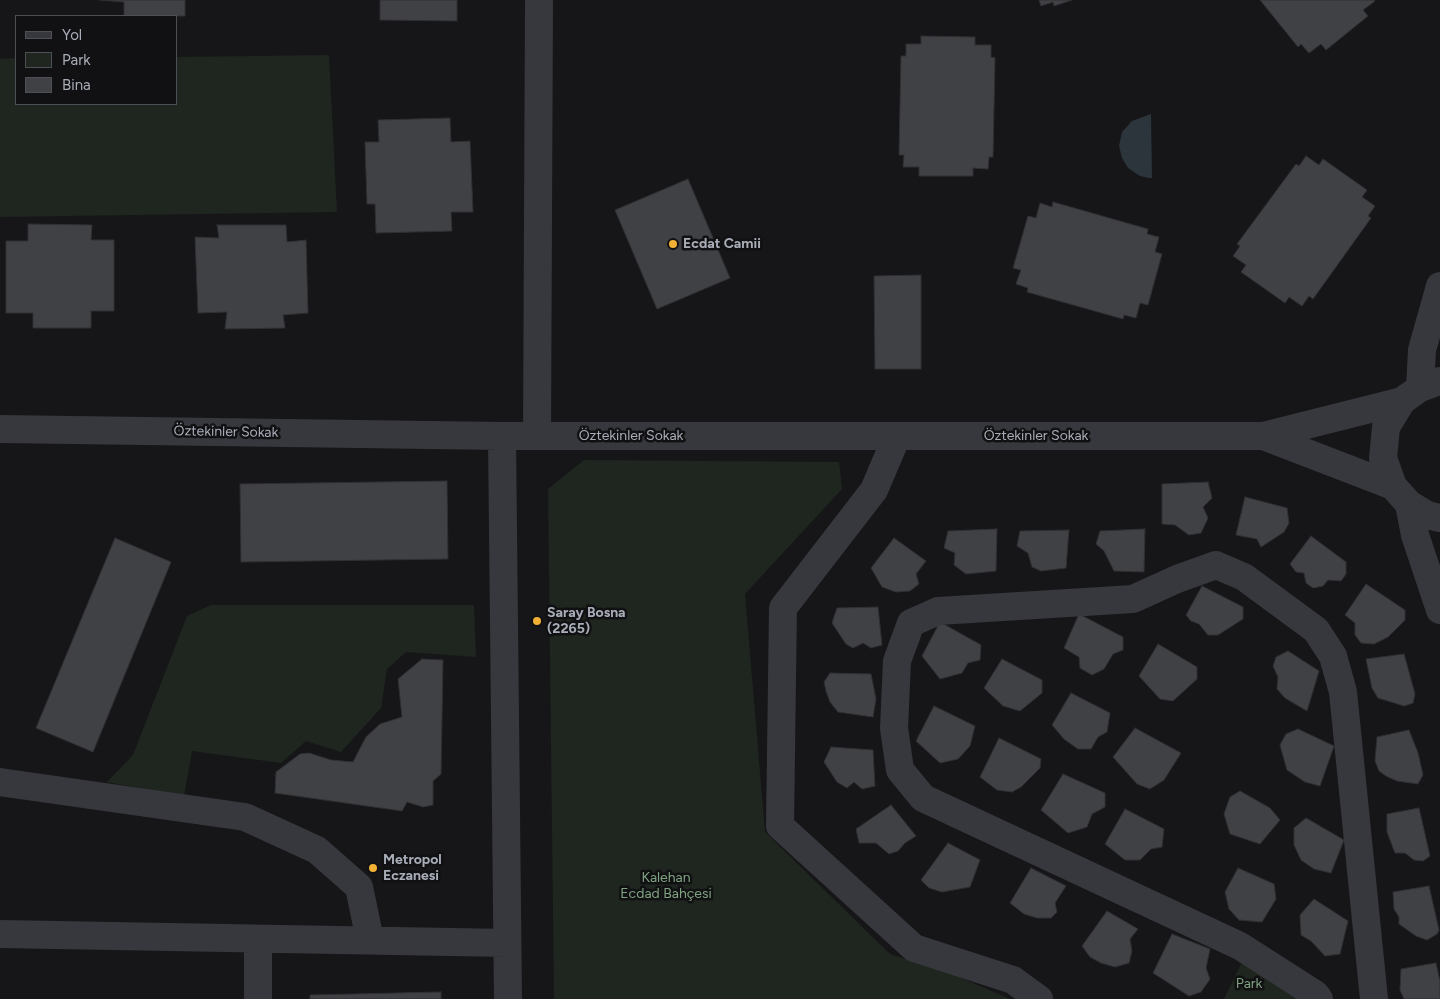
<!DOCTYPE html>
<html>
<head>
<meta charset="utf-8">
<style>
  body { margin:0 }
  #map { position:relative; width:1440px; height:999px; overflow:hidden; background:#161618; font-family:Figtree,sans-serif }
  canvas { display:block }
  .legend { position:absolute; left:15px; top:15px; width:162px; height:90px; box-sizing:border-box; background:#111113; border:1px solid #4d4f55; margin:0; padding:6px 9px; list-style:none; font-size:15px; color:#a8adb8 }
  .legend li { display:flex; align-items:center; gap:10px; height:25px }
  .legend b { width:25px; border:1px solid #4d4f55 }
</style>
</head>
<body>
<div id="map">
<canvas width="1440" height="999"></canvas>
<ul class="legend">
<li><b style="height:6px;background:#37383d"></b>Yol</li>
<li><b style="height:14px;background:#1e261f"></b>Park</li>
<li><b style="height:14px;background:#404145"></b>Bina</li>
</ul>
</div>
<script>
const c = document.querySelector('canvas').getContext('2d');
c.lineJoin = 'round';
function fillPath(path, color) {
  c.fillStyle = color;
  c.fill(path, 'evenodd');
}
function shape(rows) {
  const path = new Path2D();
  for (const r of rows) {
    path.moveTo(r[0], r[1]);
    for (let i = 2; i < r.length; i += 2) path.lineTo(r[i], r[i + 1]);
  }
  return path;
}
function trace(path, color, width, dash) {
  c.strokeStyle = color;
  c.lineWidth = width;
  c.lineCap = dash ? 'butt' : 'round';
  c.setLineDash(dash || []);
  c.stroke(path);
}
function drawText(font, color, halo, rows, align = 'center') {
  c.font = font + ' Figtree,sans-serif';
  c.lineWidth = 5;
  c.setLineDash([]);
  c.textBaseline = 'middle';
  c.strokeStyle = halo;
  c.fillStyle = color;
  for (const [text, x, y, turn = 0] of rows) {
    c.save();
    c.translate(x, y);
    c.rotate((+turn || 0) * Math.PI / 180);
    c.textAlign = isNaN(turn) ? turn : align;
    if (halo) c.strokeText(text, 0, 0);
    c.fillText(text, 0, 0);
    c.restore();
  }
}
const green = shape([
  [329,55,337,212,0,217,0,59,16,58,16,104,176,104,176,57],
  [584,460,839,462,842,489,745,594,765,832,890,954,950,973,1010,999,554,999,548,489],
  [211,605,474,605,476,657,406,652,387,669,381,708,341,752,306,741,281,763,192,751,184,796,107,782,133,755,187,616],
  [1242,962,1301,999,1224,999]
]);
const water = shape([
  [1151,114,1152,178,1149,178,1140,176,1128,168,1122,158,1119,146,1122,132,1132,121]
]);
const building = shape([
  [100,0,185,0,185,16,124,16,124,2,100,0],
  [380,0,457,0,457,21,380,20,380,0],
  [1039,0,1072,0,1054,6,1053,2,1041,6,1039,0],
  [1260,0,1374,0,1375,1,1363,10,1368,16,1326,50,1321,44,1309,53,1301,44,1298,47,1260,0],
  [921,36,975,37,975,45,991,45,991,57,995,58,993,157,989,157,988,169,973,168,973,176,919,176,919,167,903,167,904,155,899,155,901,56,906,56,906,44,921,44,921,36],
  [450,118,451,142,470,141,473,212,451,212,452,231,376,233,375,204,367,204,365,142,379,142,378,120,450,118],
  [1306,156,1319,165,1323,159,1367,190,1362,197,1375,206,1368,216,1371,218,1313,299,1309,296,1302,306,1289,297,1285,303,1241,272,1246,265,1233,256,1240,246,1237,244,1296,164,1299,166,1306,156],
  [688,179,730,278,657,309,615,210,688,179],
  [1053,202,1148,229,1147,234,1159,237,1155,252,1162,254,1148,305,1140,303,1136,318,1124,315,1123,319,1027,292,1028,288,1016,284,1021,270,1013,268,1028,216,1036,218,1040,203,1052,207,1053,202],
  [28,224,92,225,91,240,114,240,114,311,91,311,91,328,33,328,33,313,6,313,6,241,28,241,28,224],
  [217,225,286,225,287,242,306,240,308,313,283,315,285,328,225,329,227,312,198,313,195,237,219,238,217,225],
  [921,275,921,369,875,369,874,276,921,275],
  [447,481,448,559,241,562,240,484,447,481],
  [1208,482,1212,498,1203,507,1208,518,1201,533,1189,535,1175,525,1162,524,1162,484,1208,482],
  [1245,497,1287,508,1289,523,1284,532,1261,547,1257,539,1236,535,1245,497],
  [997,529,996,571,966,574,954,565,955,553,944,548,948,531,997,529],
  [1145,529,1144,572,1114,571,1104,551,1096,544,1100,531,1145,529],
  [1069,530,1066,568,1041,571,1032,567,1028,553,1017,546,1020,531,1069,530],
  [1311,536,1346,562,1346,574,1341,581,1328,580,1323,586,1313,588,1306,583,1304,573,1296,572,1290,564,1311,536],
  [115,538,171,562,93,752,36,728,115,538],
  [894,538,926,561,916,574,919,584,910,591,896,592,882,587,871,568,894,538],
  [1366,584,1405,610,1405,620,1388,637,1374,644,1361,643,1355,635,1355,623,1345,615,1366,584],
  [1202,586,1243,607,1243,619,1218,635,1208,635,1199,624,1191,621,1186,615,1202,586],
  [878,607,882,645,871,648,863,643,853,648,846,644,832,623,837,608,878,607],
  [1079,614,1123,637,1123,650,1113,654,1104,669,1092,675,1080,668,1079,657,1064,648,1079,614],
  [940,622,981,645,980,660,968,663,962,673,940,679,922,656,940,622],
  [1158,644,1197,667,1197,679,1173,701,1160,699,1139,676,1158,644],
  [1288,651,1319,671,1307,711,1285,698,1277,689,1278,677,1273,666,1276,657,1288,651],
  [1404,654,1415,694,1413,703,1404,706,1378,698,1372,688,1366,659,1404,654],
  [422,659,443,660,441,774,433,781,433,805,423,807,407,802,402,811,275,793,276,772,300,754,309,753,331,760,353,762,366,737,380,724,402,717,398,679,422,659],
  [1002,659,1042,680,1042,693,1020,711,1003,706,984,688,1002,659],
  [830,673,871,674,876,699,873,717,838,712,830,702,826,691,824,682,830,673],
  [1071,693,1110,713,1107,732,1098,737,1091,749,1078,749,1064,739,1052,725,1071,693],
  [934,706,975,726,970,746,958,759,940,763,916,741,934,706],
  [1135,728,1181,753,1164,780,1150,789,1137,784,1113,757,1135,728],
  [1298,729,1334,746,1320,786,1305,782,1287,770,1280,745,1286,734,1298,729],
  [1409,730,1418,753,1423,775,1418,784,1397,781,1386,776,1379,771,1375,761,1377,737,1409,730],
  [999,738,1041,759,1040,768,1021,787,1012,792,997,790,980,777,999,738],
  [831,747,873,750,875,786,862,789,854,782,847,788,837,782,824,762,831,747],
  [1063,774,1105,793,1105,807,1092,814,1087,827,1068,833,1041,810,1063,774],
  [1240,791,1270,808,1280,820,1260,844,1230,834,1224,814,1230,797,1240,791],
  [891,805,916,836,905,843,898,851,889,854,876,843,859,843,856,829,891,805],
  [1419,808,1430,856,1423,861,1414,860,1405,853,1395,853,1387,832,1387,814,1419,808],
  [1125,809,1164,829,1162,847,1151,849,1140,860,1125,860,1105,844,1125,809],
  [1306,818,1344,840,1331,873,1314,869,1301,860,1294,845,1294,828,1306,818],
  [948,843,980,860,970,887,942,892,929,888,921,880,948,843],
  [1031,868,1066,886,1055,903,1057,912,1051,918,1037,918,1024,914,1010,903,1031,868],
  [1238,868,1274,884,1276,899,1262,922,1239,920,1229,909,1225,892,1238,868],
  [1429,886,1439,930,1437,934,1427,940,1416,936,1399,924,1399,917,1394,909,1393,892,1429,886],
  [1314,899,1348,921,1340,954,1325,956,1311,941,1301,935,1300,915,1314,899],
  [1107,911,1138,929,1130,939,1132,951,1129,963,1115,967,1101,963,1090,957,1082,946,1107,911],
  [1172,934,1210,949,1206,968,1210,979,1201,992,1189,996,1153,973,1172,934],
  [1436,963,1440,981,1440,999,1404,999,1400,990,1401,969,1436,963],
  [441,992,441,999,310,999,310,995,441,992]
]);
const minor = shape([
  [1440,381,1420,388,1402,401,1386,427,1383,458,1393,486,1409,504,1427,515,1440,518],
  [1420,388,1422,350,1440,286],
  [0,429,502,436,1263,436,1402,401],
  [502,436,508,999],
  [537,436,539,0],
  [897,436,874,490,783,608,780,826,914,948,1013,980,1039,999],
  [1263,436,1393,486],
  [1409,504,1415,535,1440,610],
  [0,782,245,817,317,850,359,887,370,940],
  [0,934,507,943],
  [258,999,258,939],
  [1319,999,1315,994,1240,946,923,798,900,770,894,728,897,661,911,623,938,611,1133,599,1177,579,1216,565,1244,577,1316,630,1333,656,1343,692,1374,999]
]);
const markers = [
  [673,244,5,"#f2b134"],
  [537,621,5,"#f2b134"],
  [373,868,5,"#f2b134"]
];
const poiNames = [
  ["Ecdat Camii",683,244],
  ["Saray Bosna",547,613],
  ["(2265)",547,629],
  ["Metropol",383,860],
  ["Eczanesi",383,876]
];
const streetNames = [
  ["Öztekinler Sokak",226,432,1],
  ["Öztekinler Sokak",631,436],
  ["Öztekinler Sokak",1036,436]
];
const parkNames = [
  ["Kalehan",666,878],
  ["Ecdad Bahçesi",666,894],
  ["Park",1249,984]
];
fillPath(green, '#1e261f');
fillPath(water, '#2c353c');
fillPath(building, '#404145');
trace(building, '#303034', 1);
trace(minor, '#37383d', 28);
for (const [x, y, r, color] of markers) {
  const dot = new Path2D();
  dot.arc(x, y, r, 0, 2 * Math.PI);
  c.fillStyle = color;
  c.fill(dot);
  trace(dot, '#111113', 2);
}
drawText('bold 14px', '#a8adb8', '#111113', poiNames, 'left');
drawText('14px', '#a8adb8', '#111113', streetNames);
drawText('14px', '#7fa381', '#111113', parkNames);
</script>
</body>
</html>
